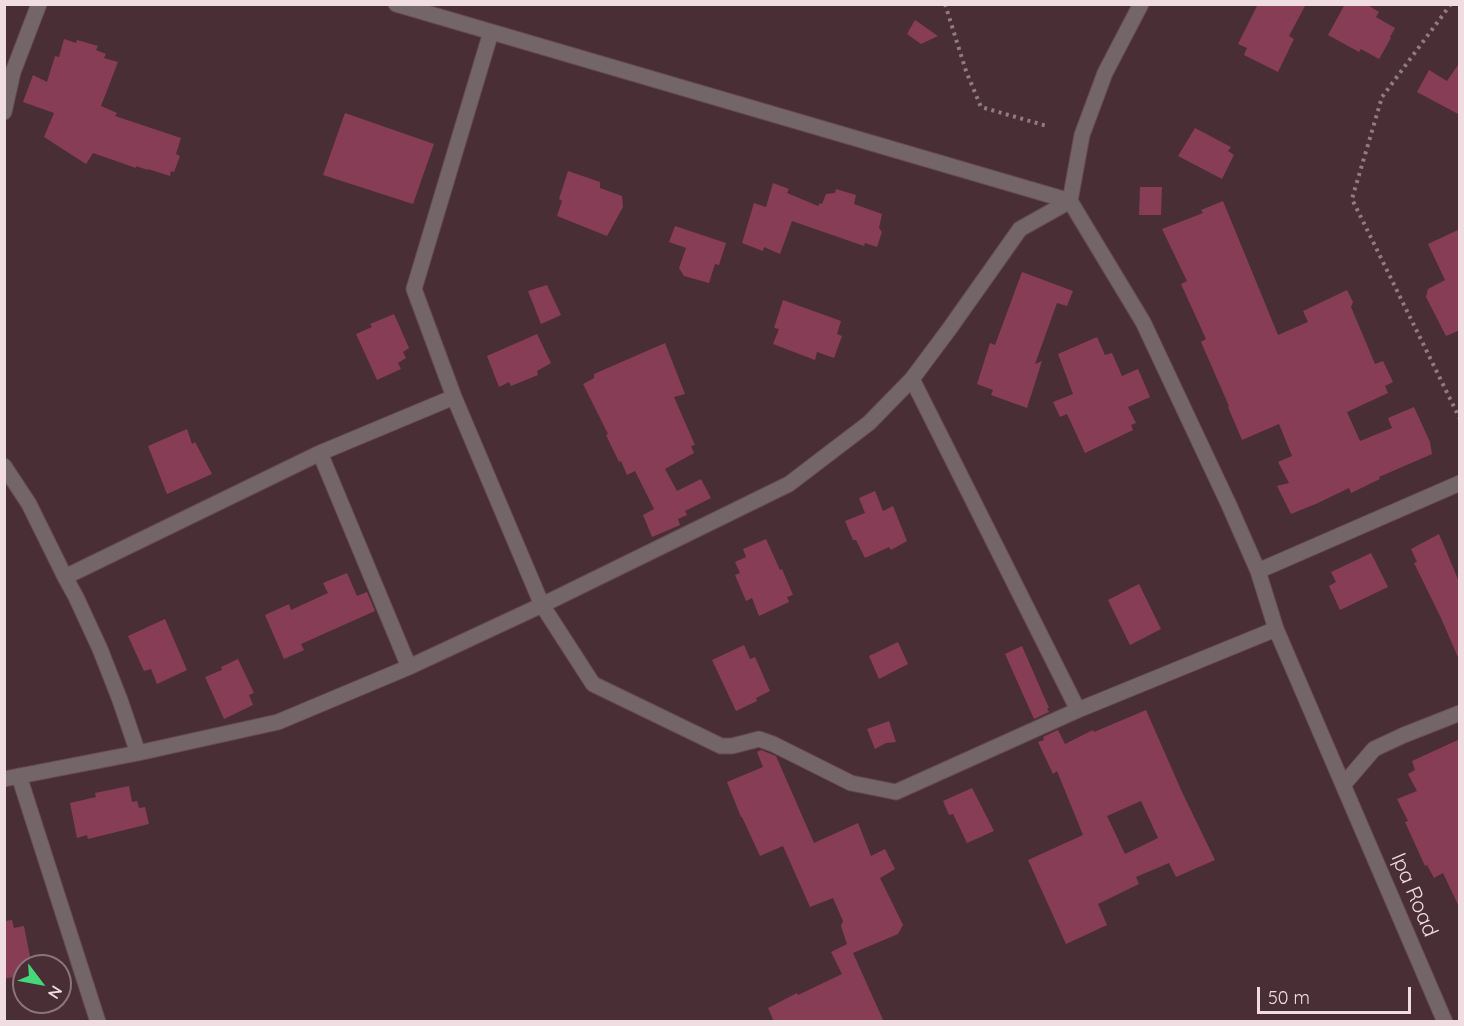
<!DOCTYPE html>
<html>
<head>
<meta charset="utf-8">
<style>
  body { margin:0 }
  #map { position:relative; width:1464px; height:1026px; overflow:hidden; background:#4a2e36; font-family:Quicksand,sans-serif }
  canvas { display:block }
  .frame { position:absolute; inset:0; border:6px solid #f0dde2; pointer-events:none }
  .north { position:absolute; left:12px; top:954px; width:60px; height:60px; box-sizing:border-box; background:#4a2e36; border:2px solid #8c747b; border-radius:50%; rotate:122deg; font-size:16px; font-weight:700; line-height:24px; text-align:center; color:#f0dde2 }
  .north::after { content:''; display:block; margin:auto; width:21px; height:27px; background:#45d77a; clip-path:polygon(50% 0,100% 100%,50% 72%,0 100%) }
  .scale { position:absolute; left:1257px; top:987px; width:154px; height:27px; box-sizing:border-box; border:3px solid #f0dde2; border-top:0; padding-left:8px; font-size:18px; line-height:21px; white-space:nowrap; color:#f0dde2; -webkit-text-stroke:4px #4a2e36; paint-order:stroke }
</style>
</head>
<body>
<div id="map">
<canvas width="1464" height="1026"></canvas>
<div class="frame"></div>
<div class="north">N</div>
<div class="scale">50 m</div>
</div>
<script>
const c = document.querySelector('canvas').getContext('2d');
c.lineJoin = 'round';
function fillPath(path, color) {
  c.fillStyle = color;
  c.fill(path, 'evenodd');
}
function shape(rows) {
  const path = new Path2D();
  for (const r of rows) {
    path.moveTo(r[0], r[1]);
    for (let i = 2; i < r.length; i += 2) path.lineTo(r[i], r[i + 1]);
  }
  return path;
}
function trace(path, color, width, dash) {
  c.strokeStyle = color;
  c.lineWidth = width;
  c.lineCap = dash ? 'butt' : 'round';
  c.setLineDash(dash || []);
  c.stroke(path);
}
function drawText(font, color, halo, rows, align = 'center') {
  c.font = font + ' Quicksand,sans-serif';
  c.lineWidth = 6;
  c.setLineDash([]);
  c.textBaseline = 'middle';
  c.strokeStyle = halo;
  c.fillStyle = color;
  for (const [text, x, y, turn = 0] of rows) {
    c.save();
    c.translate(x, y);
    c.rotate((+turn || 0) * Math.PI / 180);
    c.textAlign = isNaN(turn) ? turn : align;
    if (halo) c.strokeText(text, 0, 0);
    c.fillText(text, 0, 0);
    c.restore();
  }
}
const building = shape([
  [1258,4,1306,4,1289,36,1294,39,1278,72,1244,55,1247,48,1238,44],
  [1345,4,1366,4,1379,12,1376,17,1395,28,1390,37,1391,38,1379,59,1361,49,1359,52,1328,35],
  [915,20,938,36,921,44,907,34],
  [64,39,76,43,77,40,98,46,96,50,106,54,104,58,118,62,101,106,117,113,115,116,181,138,176,154,180,156,174,172,171,171,170,176,148,169,148,170,136,166,136,168,93,153,86,164,44,137,54,113,23,102,33,75,47,82,55,56,59,57],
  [1460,62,1460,115,1417,92,1429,70,1447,81],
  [345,113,434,144,413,204,323,175],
  [1195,128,1231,147,1228,151,1234,155,1222,179,1178,156],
  [568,171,600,182,600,188,622,196,623,207,607,236,557,216,562,201,559,199],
  [773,183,789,189,787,193,818,206,820,203,822,204,826,194,835,193,836,189,856,195,854,204,882,214,879,228,882,232,877,247,865,243,864,246,792,221,780,254,764,247,763,251,742,243,754,203,766,207],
  [1140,187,1162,187,1161,215,1139,215],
  [1223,201,1278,335,1308,322,1303,311,1347,290,1353,302,1351,307,1375,364,1383,361,1393,382,1385,386,1388,393,1347,412,1360,441,1392,428,1388,418,1414,407,1430,442,1432,454,1379,477,1380,479,1351,493,1349,488,1318,503,1291,514,1277,486,1289,483,1278,462,1292,456,1279,424,1242,440,1228,407,1229,406,1201,342,1206,339,1181,284,1187,281,1162,229,1203,213,1201,210],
  [675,226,726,243,719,265,715,264,709,283,684,276,679,268,686,248,669,242],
  [1460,229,1460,330,1446,336,1426,297,1428,289,1445,280,1428,244],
  [1022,272,1073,291,1067,306,1057,303,1035,364,1042,361,1027,408,991,395,993,390,977,384,990,343,995,345],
  [547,285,561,315,541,324,528,291],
  [783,300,841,321,837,334,842,336,834,358,817,352,815,360,773,344,779,329,774,328],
  [394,314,409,348,403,352,406,358,398,363,401,369,377,380,356,334,372,327,370,324],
  [537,334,551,363,537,371,538,375,511,386,509,382,499,387,487,356],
  [1097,337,1105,355,1112,353,1122,376,1138,369,1150,397,1128,407,1136,423,1131,425,1133,430,1085,453,1067,414,1060,417,1053,402,1073,394,1058,354],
  [665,343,685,394,674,397,695,445,691,446,694,453,665,469,677,491,701,479,711,498,685,511,687,515,678,519,680,525,652,537,643,515,654,509,635,471,627,475,621,461,619,462,606,435,608,434,583,384,594,378,594,374],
  [187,429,192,444,195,442,212,474,167,494,148,446],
  [875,491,883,511,893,506,907,541,891,550,889,547,865,558,856,540,853,540,845,521,865,513,859,498],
  [1439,534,1460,584,1460,662,1441,618,1414,563,1417,562,1411,549],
  [766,539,780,570,782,569,793,595,787,597,789,602,759,616,752,598,746,601,735,575,740,573,735,562,746,557,743,549],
  [1371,553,1388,587,1340,610,1329,586,1336,582,1331,572],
  [347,573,357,596,367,592,375,611,301,644,304,650,284,659,265,615,289,604,291,610,328,593,323,583],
  [1139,584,1161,629,1130,645,1108,600],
  [165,619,187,670,157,684,151,669,144,671,128,636],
  [898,642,908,664,879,679,869,656],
  [744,645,750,659,755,657,770,691,756,698,757,701,736,711,712,660],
  [1022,646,1049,708,1047,708,1049,712,1034,719,1005,654],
  [238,659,254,693,249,695,253,705,224,719,205,677,222,670,221,667],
  [1146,710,1182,792,1215,860,1176,877,1169,863,1136,877,1139,884,1098,904,1107,925,1066,944,1028,860,1083,835,1057,771,1053,774,1038,742,1044,740,1043,737,1058,730,1065,744,1093,730,1094,732],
  [1141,801,1158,838,1125,854,1107,816],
  [889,721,896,742,886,743,875,749,867,729],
  [1460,739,1460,909,1443,873,1434,878,1427,865,1425,866,1405,822,1408,821,1397,799,1417,791,1408,774,1415,770,1412,761],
  [761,750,776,756,814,843,858,823,871,856,885,849,895,869,880,878,903,925,898,934,853,953,884,1022,774,1022,768,1008,797,993,798,995,842,974,831,952,847,944,841,926,843,921,833,898,810,907,783,846,760,856,742,817,741,817,727,782,763,767,757,752],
  [129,786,132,802,137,801,139,808,145,807,149,824,88,839,87,835,77,838,70,803,96,797,95,793],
  [972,788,994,831,967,843,953,814,949,815,943,801],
  [12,920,14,928,24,926,31,962,21,964,23,975,4,979,4,921]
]);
const path = shape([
  [945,4,966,71,981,107,1047,126],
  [1451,4,1382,97,1352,199,1460,419]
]);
const minor = shape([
  [396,4,1070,201],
  [1141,4,1105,73,1082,135,1070,201,1143,322,1229,505,1258,571,1276,629,1445,1022],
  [491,32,414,289,454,397,542,605,593,684,721,746,732,746,759,739,773,744,851,783,896,792,1078,710],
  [4,112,13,72,39,4],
  [912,379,1078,710,1276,629],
  [320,453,409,667],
  [4,466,29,504,65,577,76,597,100,649,120,700,138,753],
  [1258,571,1460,483],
  [65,577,320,453,454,397],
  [19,776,98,1022],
  [4,779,138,753,278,722,409,667,542,605,789,484,869,423,912,379,950,328,1020,229,1070,201],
  [1344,784,1374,749,1404,735,1460,713]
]);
const streetNames = [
  ["Ipa Road",1414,895,67]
];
fillPath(building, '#873d55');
trace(minor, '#654a52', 17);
trace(path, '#927a81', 4, [3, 4.5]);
trace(minor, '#746569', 15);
drawText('21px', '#f0dde2', '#4a2e36', streetNames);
</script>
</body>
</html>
